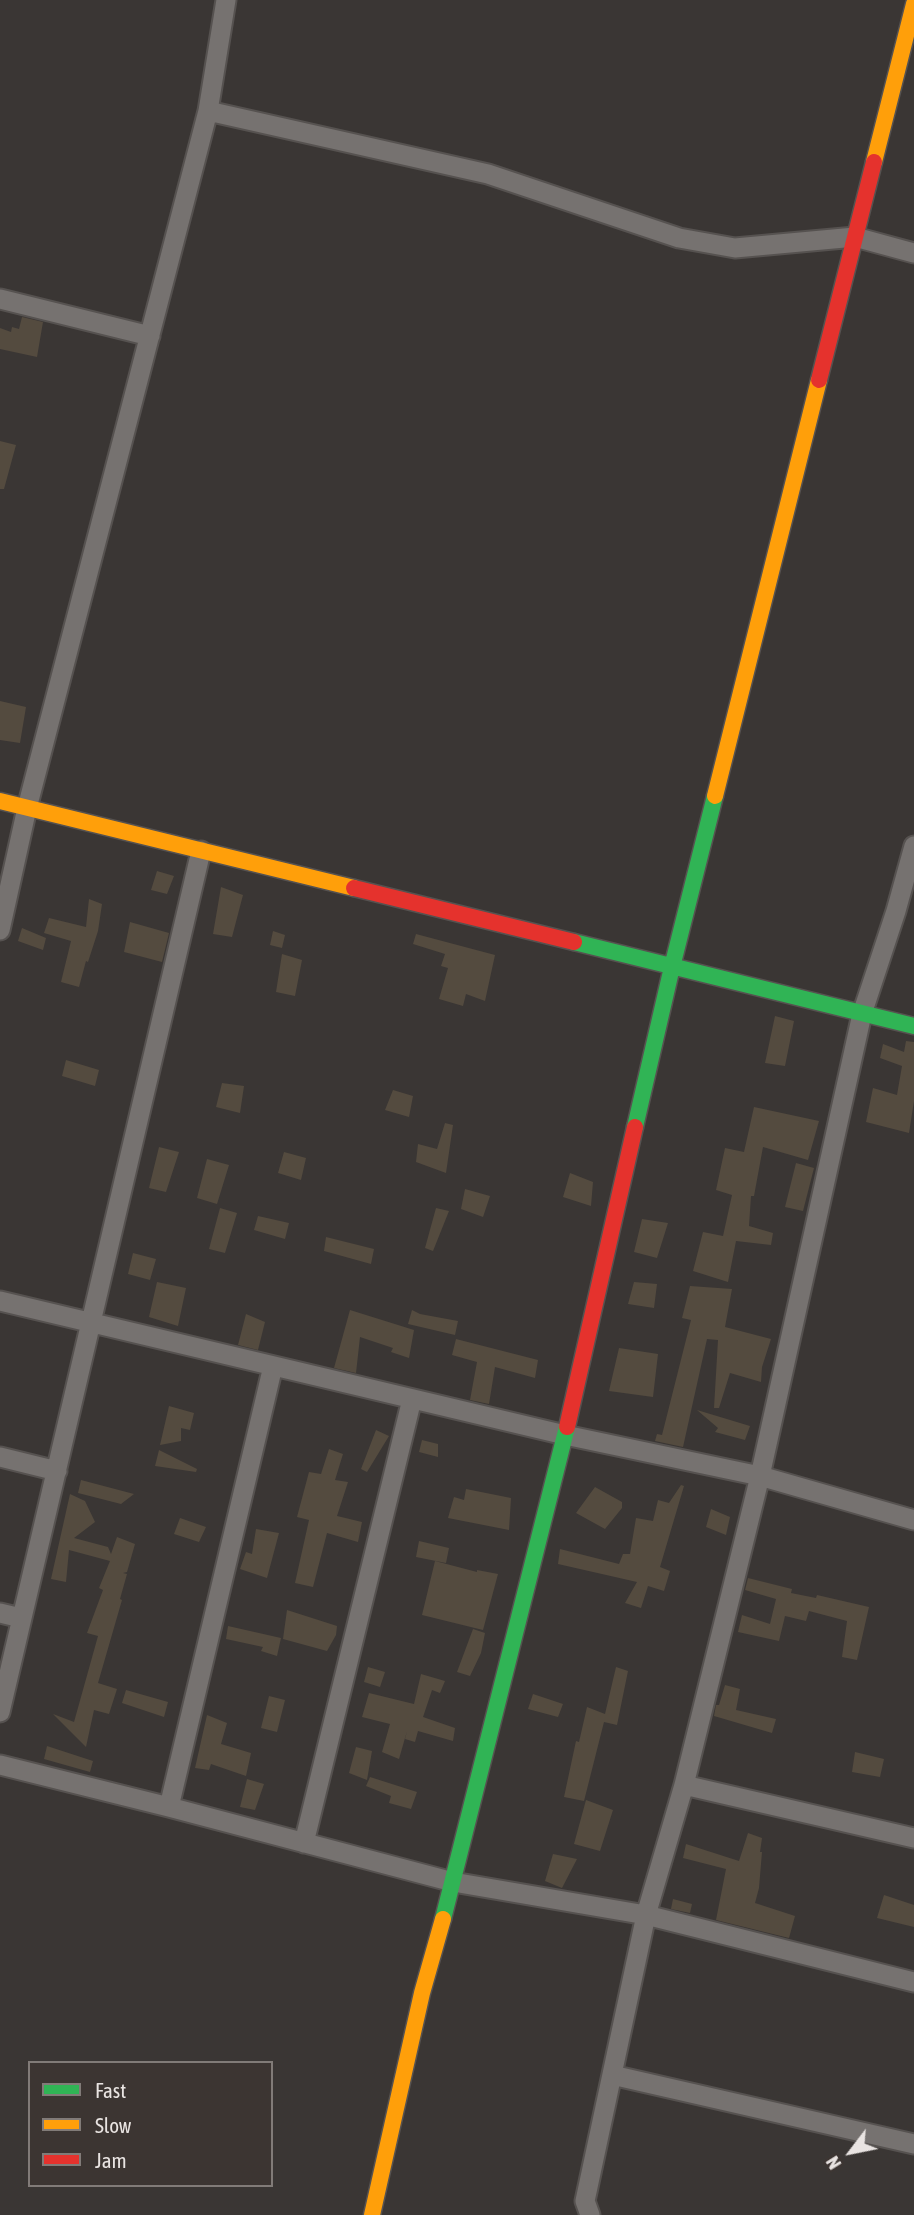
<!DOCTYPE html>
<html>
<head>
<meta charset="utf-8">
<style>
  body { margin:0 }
  #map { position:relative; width:914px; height:2215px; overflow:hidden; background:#3a3634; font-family:"Asap Condensed",sans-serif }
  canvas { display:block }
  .legend { position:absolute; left:28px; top:2061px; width:245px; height:126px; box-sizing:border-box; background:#3c3532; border:2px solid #817b78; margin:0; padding:9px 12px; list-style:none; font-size:21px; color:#e9e4e2 }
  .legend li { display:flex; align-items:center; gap:14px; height:35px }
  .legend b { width:35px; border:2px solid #817b78 }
  .north { position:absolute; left:816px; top:2117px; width:70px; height:70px; -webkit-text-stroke:5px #3c3532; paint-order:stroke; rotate:238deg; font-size:19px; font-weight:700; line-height:28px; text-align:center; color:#e9e4e2 }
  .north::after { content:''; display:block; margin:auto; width:24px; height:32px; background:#e9e4e2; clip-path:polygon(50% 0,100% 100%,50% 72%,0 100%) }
</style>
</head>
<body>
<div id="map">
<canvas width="914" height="2215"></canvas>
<ul class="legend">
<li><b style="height:9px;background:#30b455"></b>Fast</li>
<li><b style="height:9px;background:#ff9f0a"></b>Slow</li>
<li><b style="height:9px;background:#e5322d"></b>Jam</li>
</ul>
<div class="north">N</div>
</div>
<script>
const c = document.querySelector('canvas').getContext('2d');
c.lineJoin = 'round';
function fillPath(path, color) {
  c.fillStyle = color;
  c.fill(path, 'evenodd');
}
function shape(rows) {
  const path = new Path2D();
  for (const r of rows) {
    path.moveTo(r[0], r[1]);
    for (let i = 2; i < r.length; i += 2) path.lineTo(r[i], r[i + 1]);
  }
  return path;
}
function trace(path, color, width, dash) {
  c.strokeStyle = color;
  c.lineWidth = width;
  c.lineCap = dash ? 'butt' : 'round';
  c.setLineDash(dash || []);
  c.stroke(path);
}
const building = shape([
  [22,317,43,322,37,357,0,349,0,328,11,332,12,327,19,329],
  [0,441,16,445,4,489,0,489],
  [0,701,26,707,20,743,0,740],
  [157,871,174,876,167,894,151,890],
  [221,887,243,895,232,937,213,934],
  [89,899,102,904,98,931,88,962,86,961,79,987,61,982,71,941,44,933,49,918,86,927],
  [130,922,169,933,162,962,124,952],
  [22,928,46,938,43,950,18,941],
  [273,931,285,935,282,948,270,945],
  [416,934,495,955,485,1001,466,994,463,1006,439,999,448,968,441,966,445,954,413,944],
  [282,954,302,960,295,996,276,992],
  [775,1016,794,1021,785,1066,765,1063],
  [906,1041,914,1042,914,1101,909,1133,866,1122,873,1088,897,1095,902,1066,880,1058,883,1044,904,1052],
  [66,1060,99,1070,95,1086,62,1076],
  [222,1083,244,1086,240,1113,216,1107],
  [393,1090,413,1096,409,1117,385,1110],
  [754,1107,819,1121,808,1160,763,1147,754,1196,751,1196,749,1226,773,1233,771,1245,736,1241,728,1282,693,1271,703,1232,723,1236,732,1195,716,1190,725,1148,744,1152],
  [445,1123,453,1125,446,1173,416,1162,418,1144,437,1149],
  [159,1147,179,1152,166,1192,149,1188],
  [284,1152,306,1158,301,1180,278,1173],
  [207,1159,229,1165,217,1204,197,1198],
  [796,1163,814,1168,803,1211,785,1207],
  [570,1173,593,1182,591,1206,563,1197],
  [465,1189,490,1196,483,1217,461,1209],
  [220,1208,237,1213,225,1253,209,1249],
  [436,1208,449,1211,433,1251,425,1248],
  [258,1216,289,1223,285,1239,254,1230],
  [642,1219,668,1223,657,1258,634,1252],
  [326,1237,374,1249,371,1264,324,1251],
  [133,1253,156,1259,150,1280,128,1274],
  [157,1282,186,1288,178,1326,149,1317],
  [634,1282,657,1284,654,1308,628,1304],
  [690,1286,732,1289,725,1327,771,1339,762,1367,761,1382,730,1373,719,1408,714,1408,718,1340,707,1339,683,1447,655,1441,657,1434,662,1435,691,1320,682,1318],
  [350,1310,414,1330,409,1358,391,1352,393,1348,360,1337,356,1373,334,1368],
  [412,1310,420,1314,458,1321,455,1335,408,1324],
  [246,1314,265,1322,258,1350,238,1345],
  [456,1339,538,1360,535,1378,495,1367,489,1404,470,1400,477,1362,452,1355],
  [619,1348,658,1354,653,1397,609,1391],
  [169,1406,194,1413,190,1430,181,1428,181,1441,160,1445],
  [697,1410,750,1426,745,1440,715,1432,718,1428],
  [376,1430,389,1436,367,1472,361,1469],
  [422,1440,438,1444,438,1457,419,1452],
  [329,1449,343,1454,335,1480,348,1482,337,1516,362,1522,358,1542,327,1533,313,1587,295,1583,309,1520,297,1517,309,1472,321,1474],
  [159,1450,197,1469,196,1472,155,1466],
  [81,1480,134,1494,121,1504,78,1493],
  [681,1485,684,1486,660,1567,670,1571,664,1591,648,1586,641,1608,625,1603,637,1582,558,1564,560,1549,619,1564,623,1554,630,1554,636,1518,653,1521,658,1500,669,1503],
  [595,1487,622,1502,622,1508,605,1529,576,1513],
  [466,1489,511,1498,509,1530,448,1518,454,1497,464,1500],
  [70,1494,85,1501,95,1522,74,1538,108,1547,111,1554,117,1537,135,1544,127,1572,123,1573,127,1574,120,1599,122,1600,98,1683,117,1689,109,1714,94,1710,86,1747,53,1714,74,1722,98,1636,87,1633,103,1590,99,1588,110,1561,69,1550,66,1582,51,1579],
  [711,1509,730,1517,726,1535,706,1527],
  [180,1518,206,1527,199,1542,174,1534],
  [256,1529,279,1533,267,1578,240,1569,246,1552,252,1554],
  [419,1541,449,1548,446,1563,416,1557],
  [435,1561,477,1572,477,1570,498,1574,483,1630,422,1615],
  [748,1578,792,1589,791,1593,816,1598,817,1595,869,1607,857,1660,842,1657,847,1621,809,1611,806,1621,785,1616,779,1641,738,1632,742,1615,770,1624,776,1599,745,1590],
  [287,1610,337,1626,336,1635,327,1651,283,1639],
  [228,1626,281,1638,277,1656,261,1651,263,1647,226,1639],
  [473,1629,485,1633,481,1653,470,1676,457,1672],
  [368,1667,385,1672,380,1687,364,1682],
  [616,1667,628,1671,617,1725,604,1722,584,1801,564,1797,576,1741,579,1742,587,1707,605,1714],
  [421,1674,445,1681,440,1693,432,1690,423,1717,455,1728,453,1741,418,1731,415,1742,405,1739,407,1731,399,1759,382,1752,390,1724,362,1717,369,1693,414,1704],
  [725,1685,740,1689,736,1710,776,1719,772,1733,714,1716,716,1705,719,1705],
  [126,1690,168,1702,164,1717,122,1703],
  [533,1694,563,1704,558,1717,528,1709],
  [269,1696,285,1700,277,1732,261,1728],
  [207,1715,227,1723,221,1744,251,1753,246,1776,211,1764,209,1770,195,1768],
  [47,1746,93,1761,90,1772,44,1759],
  [356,1747,372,1751,367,1780,349,1773],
  [855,1752,884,1759,880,1777,852,1772],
  [370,1777,417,1792,411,1809,389,1803,391,1796,366,1786],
  [247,1779,264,1784,255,1810,240,1807],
  [586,1800,613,1810,600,1851,574,1844],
  [748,1833,762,1838,760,1852,762,1852,759,1888,755,1903,795,1916,789,1938,716,1920,726,1869,683,1858,686,1844,739,1861],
  [553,1854,577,1859,562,1888,545,1881],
  [884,1895,914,1905,914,1927,877,1918],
  [673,1899,692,1904,690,1913,671,1909]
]);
const street = shape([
  [208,111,488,174,679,238,735,248,855,237,914,253],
  [0,299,150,336],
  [0,930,27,808,208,111,226,0],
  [0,1301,565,1435,760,1476,914,1520],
  [0,1457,57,1471],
  [0,1613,21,1618],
  [0,1712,201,851],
  [0,1765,169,1807,453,1882,646,1915,914,1982],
  [684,1785,914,1838],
  [169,1807,273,1366],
  [304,1843,412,1399],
  [612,2075,914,2144],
  [590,2215,585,2201,646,1915,684,1785,760,1476,862,1014,896,911,914,846]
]);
const fast = shape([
  [574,942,914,1026],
  [635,1127,672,967,715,796],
  [443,1919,567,1427]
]);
const slow = shape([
  [874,162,914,4],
  [715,796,819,380],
  [0,801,354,888],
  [372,2215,422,1993,443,1919]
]);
const jam = shape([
  [819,380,874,162],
  [354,888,574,942],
  [567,1427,635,1127]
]);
fillPath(building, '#544b3f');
trace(street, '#565250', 23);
trace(fast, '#565250', 19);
trace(slow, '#565250', 19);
trace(jam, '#565250', 19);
trace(street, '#767270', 19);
trace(fast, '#30b455', 16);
trace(slow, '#ff9f0a', 16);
trace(jam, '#e5322d', 16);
</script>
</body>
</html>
